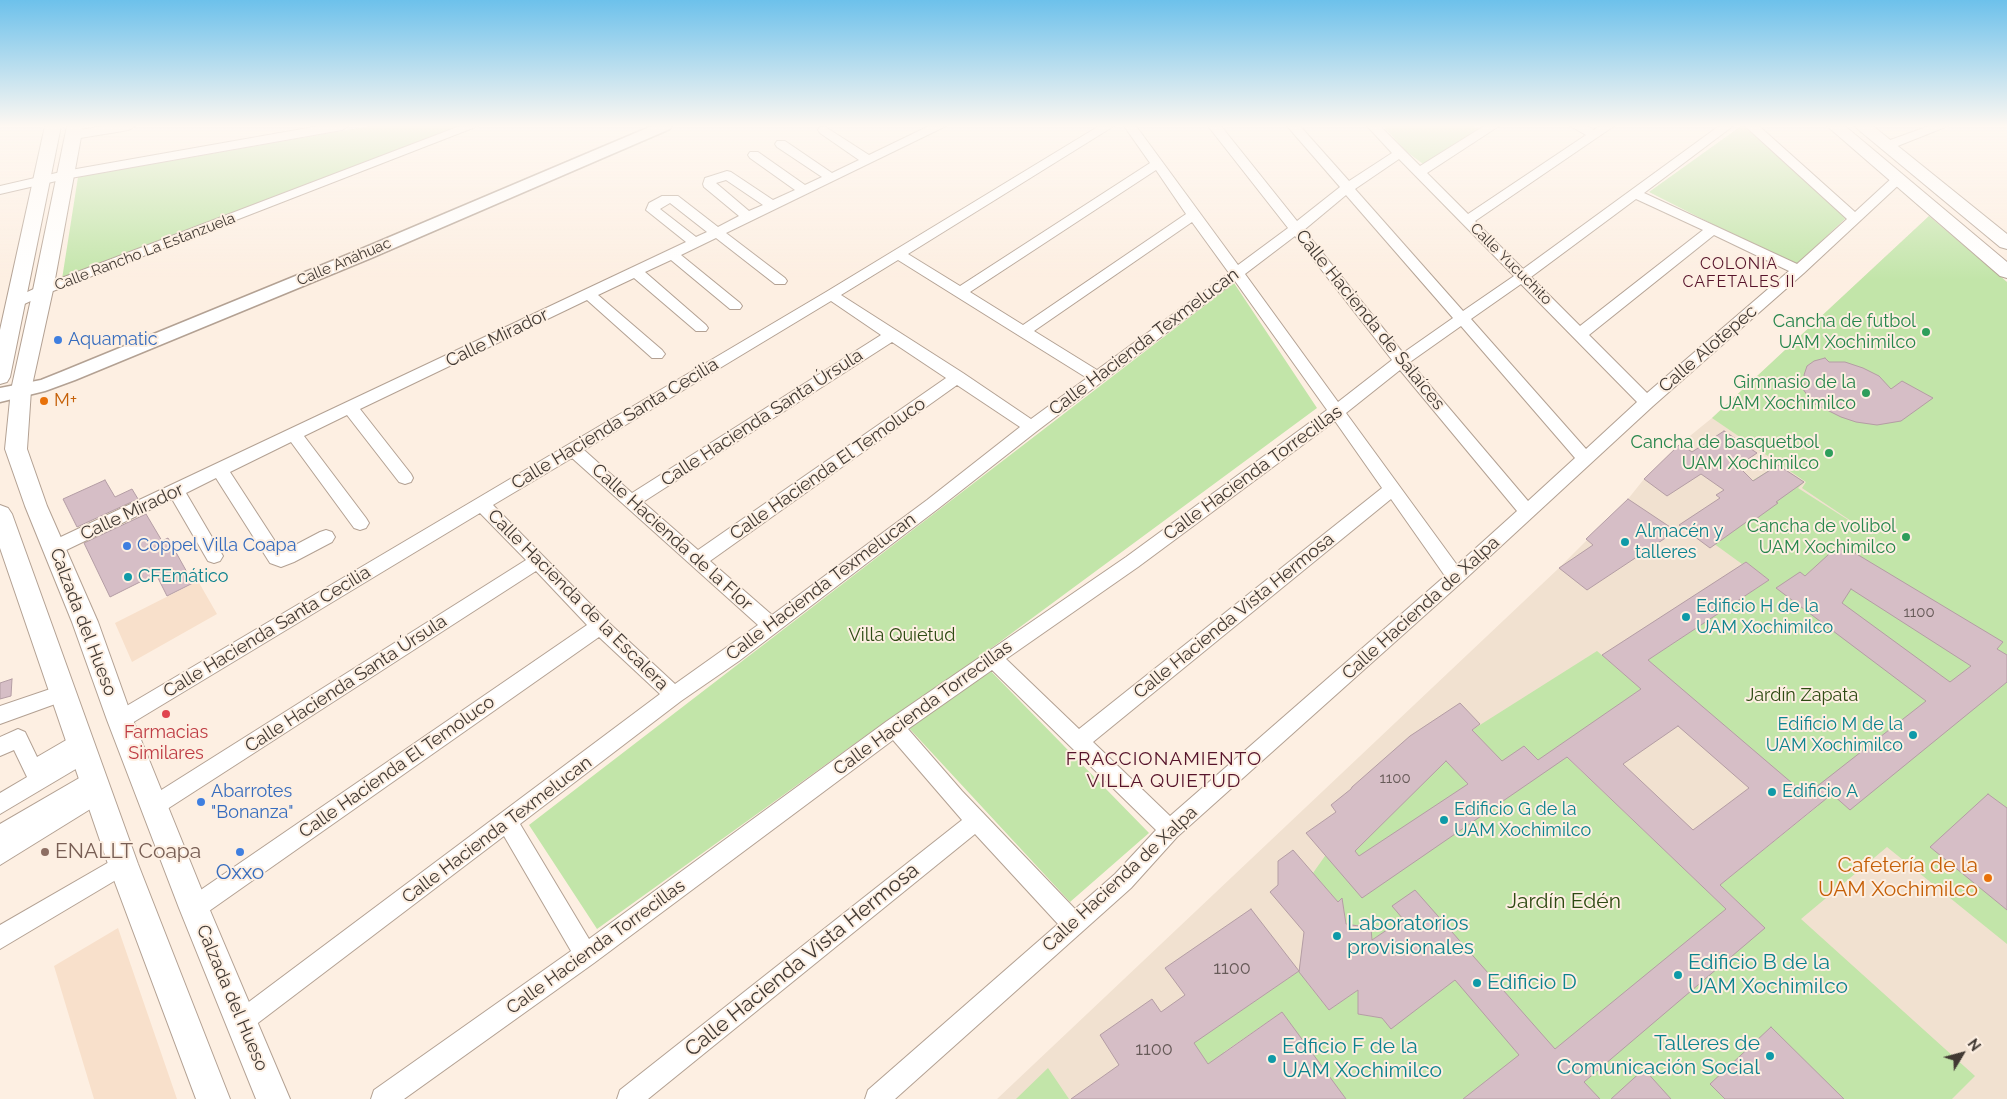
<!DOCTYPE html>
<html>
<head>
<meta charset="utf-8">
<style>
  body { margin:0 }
  #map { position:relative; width:2007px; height:1099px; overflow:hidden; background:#fdefe2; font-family:Raleway,sans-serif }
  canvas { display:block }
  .north { position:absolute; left:1937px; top:1029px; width:50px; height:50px; -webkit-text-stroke:4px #fdefe2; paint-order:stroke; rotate:53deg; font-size:14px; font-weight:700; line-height:20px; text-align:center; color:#413933 }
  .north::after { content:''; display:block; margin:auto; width:18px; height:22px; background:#413933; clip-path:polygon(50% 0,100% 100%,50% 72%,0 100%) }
</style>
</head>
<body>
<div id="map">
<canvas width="2007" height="1099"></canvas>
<div class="north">N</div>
</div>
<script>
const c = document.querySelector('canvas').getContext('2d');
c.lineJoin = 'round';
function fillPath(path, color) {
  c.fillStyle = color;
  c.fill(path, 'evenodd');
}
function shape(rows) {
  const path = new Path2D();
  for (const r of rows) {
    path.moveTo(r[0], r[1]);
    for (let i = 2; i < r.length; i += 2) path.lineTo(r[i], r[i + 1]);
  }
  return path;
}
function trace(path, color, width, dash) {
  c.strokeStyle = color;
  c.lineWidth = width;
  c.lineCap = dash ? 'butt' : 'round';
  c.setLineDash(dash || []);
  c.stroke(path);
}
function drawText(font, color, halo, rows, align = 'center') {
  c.font = font + ' Raleway,sans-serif';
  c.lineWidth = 4;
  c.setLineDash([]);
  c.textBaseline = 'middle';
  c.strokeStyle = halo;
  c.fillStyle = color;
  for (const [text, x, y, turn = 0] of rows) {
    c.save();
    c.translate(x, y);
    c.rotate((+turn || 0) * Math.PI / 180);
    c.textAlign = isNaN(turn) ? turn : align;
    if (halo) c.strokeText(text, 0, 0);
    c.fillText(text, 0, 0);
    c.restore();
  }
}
const built = shape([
  [198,581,217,614,132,662,115,623],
  [118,928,177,1099,94,1099,54,966]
]);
const education = shape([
  [1929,216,2007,282,2007,1099,997,1099,1559,568,1628,499,1644,479,1680,444,1712,418]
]);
const green = shape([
  [370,126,463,126,62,279,78,177],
  [1383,126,1473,126,1479,129,1423,164,1407,152],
  [1741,126,1746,126,1847,217,1795,266,1649,192],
  [1929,216,2007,282,2007,944,1887,847,1801,919,1975,1076,1952,1099,1232,1099,1184,1029,1210,1032,1299,971,1300,964,1309,968,1314,974,1306,981,1329,1010,1358,990,1358,1014,1382,1018,1391,1028,1443,989,1392,927,1372,940,1371,928,1346,924,1344,909,1313,873,1325,856,1446,761,1487,746,1472,730,1597,651,1625,675,1643,664,1659,677,1557,748,1726,909,1736,900,1720,885,1818,806,1648,660,1769,580,1746,562,1742,564,1684,522,1778,465,1804,482,1798,488,1878,539,1802,488,1806,482,1712,418],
  [1282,1012,1290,1023,1231,1065,1224,1052],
  [1234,283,1317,408,978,658,1149,833,1070,902,896,714,597,929,529,825],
  [1048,1068,1069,1099,1016,1099]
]);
const building = shape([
  [1825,358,1829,362,1845,362,1863,368,1879,376,1891,389,1902,381,1933,398,1901,421,1877,425,1856,422,1841,417,1813,403,1800,385,1807,384,1804,375,1807,366,1814,361,1825,358],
  [1724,431,1757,453,1738,466,1753,481,1778,465,1804,482,1776,502,1778,503,1760,516,1755,520,1752,518,1710,548,1679,525,1720,498,1716,495,1724,490,1701,474,1667,496,1644,479,1680,444,1692,452,1724,431],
  [105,480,115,497,132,489,138,499,77,527,63,499,105,480],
  [1628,499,1676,531,1587,590,1559,568,1593,545,1586,539,1628,499],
  [146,514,162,541,168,538,193,583,167,596,156,574,110,597,84,543,146,514],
  [1840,544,2003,642,1997,649,2007,655,2007,682,1850,810,1832,794,1720,885,1765,928,1584,1082,1600,1099,1463,1099,1519,1055,1455,980,1391,1029,1382,1018,1358,1014,1358,990,1329,1010,1299,972,1304,932,1270,892,1278,885,1278,861,1293,850,1338,902,1342,898,1346,924,1371,928,1372,940,1403,919,1392,906,1415,890,1555,1049,1726,909,1567,757,1362,898,1306,833,1336,812,1331,805,1351,789,1352,787,1410,736,1460,703,1480,724,1472,730,1502,761,1524,746,1538,760,1641,689,1602,655,1746,562,1769,580,1648,660,1806,795,1926,701,1776,588,1800,572,1805,576,1840,544],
  [1851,589,1971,666,1950,682,1842,603,1851,589],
  [1678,726,1749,788,1693,830,1623,764,1678,726],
  [1446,761,1468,784,1359,856,1355,851,1446,761],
  [12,679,11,696,0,699,0,683,12,679],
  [1988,794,2007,808,2007,910,1930,847,1988,794],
  [1251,909,1299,971,1194,1043,1208,1064,1282,1012,1346,1099,1071,1099,1119,1065,1100,1035,1152,999,1161,1012,1185,995,1165,968,1251,909],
  [1771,1027,1844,1099,1725,1099,1710,1084,1771,1027],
  [1644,1069,1671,1099,1611,1099,1644,1069]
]);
const minor = shape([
  [104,126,135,126,129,130,74,139,68,135,74,131,104,126],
  [319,126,348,126,342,130,65,179,0,194,0,186,65,171,319,126],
  [460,126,478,126,48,293,20,306,10,306,8,303,10,300,38,287,460,126],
  [824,126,869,155,929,126,946,126,726,233,785,278,787,281,785,284,775,284,716,238,681,255,740,303,742,306,740,309,730,309,671,260,645,272,706,325,708,328,706,331,696,331,634,278,598,295,662,350,665,354,662,358,652,358,587,300,360,409,411,474,413,478,411,482,405,484,399,482,347,415,304,436,366,518,369,523,366,528,360,530,354,528,291,442,230,472,282,552,320,532,326,530,332,532,335,537,332,542,294,562,281,567,270,563,216,478,186,493,223,556,220,561,214,563,208,561,172,499,60,553,54,555,48,553,45,548,48,543,686,242,646,210,649,203,662,196,678,196,718,227,739,216,704,187,703,184,705,178,727,171,731,172,773,200,795,190,750,158,748,155,750,152,758,152,805,185,822,177,777,147,775,144,777,141,785,141,832,173,859,160,820,133,818,130,820,127,824,126],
  [726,180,763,205,749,211,716,183,726,180],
  [670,203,707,232,696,237,660,209,670,203],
  [1099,126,1114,126,908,254,960,286,1150,163,1124,126,1136,126,1238,265,1288,228,1208,126,1221,126,1297,221,1340,187,1287,126,1300,126,1349,181,1392,153,1367,126,1380,126,1420,166,1484,126,1499,126,1427,173,1468,214,1586,135,1570,126,1587,126,1594,130,1599,126,1614,126,1475,221,1523,269,1719,126,1733,126,1644,193,1797,264,1847,219,1745,126,1759,126,1855,212,1893,177,1903,177,1904,180,1804,273,1653,406,1462,582,1177,837,1131,888,895,1099,865,1099,868,1090,1058,924,975,834,648,1099,617,1099,620,1090,962,820,893,740,594,963,404,1099,371,1099,374,1090,571,951,504,836,250,1029,242,1033,234,1029,230,1021,234,1013,660,694,599,637,202,916,194,919,186,916,183,908,186,900,587,625,536,571,161,813,154,816,147,813,144,806,147,799,526,560,480,513,127,726,120,729,113,726,110,720,113,714,826,292,1099,126],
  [1399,159,1514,276,1463,311,1355,189,1399,159],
  [1156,170,1186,214,1023,325,970,292,1156,170],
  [1346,195,1453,318,1403,353,1304,230,1346,195],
  [1636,199,1703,230,1580,326,1531,277,1636,199],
  [1192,222,1229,273,1097,370,1034,331,1192,222],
  [1714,235,1789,271,1647,393,1589,335,1714,235],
  [1295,236,1392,360,1338,402,1245,274,1295,236],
  [898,260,1018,335,1087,378,1031,419,963,373,841,295,898,260],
  [1235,281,1327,410,1126,557,887,721,589,939,520,824,681,701,739,661,939,508,1037,431,1235,281],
  [1521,284,1637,402,1586,449,1471,319,1521,284],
  [831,301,881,335,632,493,584,450,831,301],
  [1461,326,1575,458,1528,501,1410,362,1461,326],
  [892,342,946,378,698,550,643,502,892,342],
  [1400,370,1517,511,1457,565,1346,413,1400,370],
  [957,385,1020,427,927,500,772,615,710,561,957,385],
  [1335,421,1382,488,1079,729,1006,659,1138,567,1335,421],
  [572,458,758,625,675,684,607,621,493,505,572,458],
  [1391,499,1445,576,1170,816,1093,742,1391,499],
  [992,670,1156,830,1115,874,1075,909,962,791,908,729,992,670],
  [1929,126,1948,126,1890,149,1882,149,1880,146,1882,143,1929,126],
  [62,685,69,687,72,693,69,699,0,724,0,706,62,685],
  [18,729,25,732,37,757,80,732,87,735,90,741,87,746,91,748,94,754,91,760,0,814,0,793,27,777,14,750,0,756,0,737,18,729],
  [93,770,100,772,103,779,101,785,105,786,108,793,105,800,0,865,0,824,93,770],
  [123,854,131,857,134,864,131,871,0,949,0,925,123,854]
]);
const tertiary = shape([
  [652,126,672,126,670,129,371,258,75,380,45,391,0,402,0,388,41,380,61,372,359,250,652,126]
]);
const secondary = shape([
  [45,126,61,126,10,377,7,382,0,384,0,330,45,126],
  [67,126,83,126,53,290,31,390,27,449,47,506,98,622,133,720,209,908,290,1099,256,1099,179,908,107,720,72,622,25,506,5,449,11,390,33,290,67,126],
  [1827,126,1845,126,2007,262,2007,278,2000,276,1827,126],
  [1854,126,1873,126,2007,234,2007,249,2000,247,1854,126],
  [0,505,8,508,12,514,138,864,230,1099,196,1099,108,864,0,548,0,505]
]);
const markers = [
  [1926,332,5,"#2e9e5b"],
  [58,340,5,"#3f7fe0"],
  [1866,393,5,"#2e9e5b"],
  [44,401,5,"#e8710a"],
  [1829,453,5,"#2e9e5b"],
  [1906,537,5,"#2e9e5b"],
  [1625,542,5,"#0f9aa8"],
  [127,546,5,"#3f7fe0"],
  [128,577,5,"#0f9aa8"],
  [1686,617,5,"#0f9aa8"],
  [166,714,5,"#e0444e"],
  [1913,735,5,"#0f9aa8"],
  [1772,792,5,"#0f9aa8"],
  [201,802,5,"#3f7fe0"],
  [1444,820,5,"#0f9aa8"],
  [45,852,5,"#8d6e63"],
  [240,852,5,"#3f7fe0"],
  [1988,878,5,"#e8710a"],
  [1337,936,5,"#0f9aa8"],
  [1678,975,5,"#0f9aa8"],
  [1477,983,5,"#0f9aa8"],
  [1770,1056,5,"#0f9aa8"],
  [1272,1059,5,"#0f9aa8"]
];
const farStreetnames = [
  ["Calle Rancho La Estanzuela",145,252,-21],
  ["Calle Anáhuac",344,262,-23],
  ["Calle Yucuchito",1511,264,45]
];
const numberNames = [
  ["1100",1919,612],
  ["1100",1395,778]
];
const farNeighbourhoodnames = [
  ["COLONIA",1739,264],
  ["CAFETALES II",1739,282]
];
const streetNames = [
  ["Calle Hacienda de Salaíces",1370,320,51],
  ["Calle Mirador",497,338,-26],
  ["Calle Hacienda Texmelucan",1144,342,-37],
  ["Calle Alotepec",1708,349,-41],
  ["Calle Hacienda Santa Úrsula",762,418,-33],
  ["Calle Hacienda Santa Cecilia",615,424,-31],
  ["Calle Hacienda El Temoluco",828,469,-35],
  ["Calle Hacienda Torrecillas",1253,473,-36],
  ["Calle Mirador",132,512,-25],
  ["Calle Hacienda de la Flor",672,537,42],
  ["Calle Hacienda Texmelucan",821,587,-37],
  ["Calle Hacienda de la Escalera",578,600,45],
  ["Calle Hacienda de Xalpa",1421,608,-42],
  ["Calle Hacienda Vista Hermosa",1234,616,-39],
  ["Calzada del Hueso",83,622,69],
  ["Calle Hacienda Santa Cecilia",267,632,-31],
  ["Calle Hacienda Santa Úrsula",346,684,-33],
  ["Calle Hacienda Torrecillas",923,708,-36],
  ["Calle Hacienda El Temoluco",397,767,-35],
  ["Calle Hacienda Texmelucan",497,830,-37],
  ["Calle Hacienda de Xalpa",1120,879,-43],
  ["Calle Hacienda Torrecillas",596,947,-36],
  ["Calzada del Hueso",232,998,67]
];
const leisureNames = [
  ["Cancha de futbol",1916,322],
  ["UAM Xochimilco",1916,343],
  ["Gimnasio de la",1856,383],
  ["UAM Xochimilco",1856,404],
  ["Cancha de basquetbol",1819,443],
  ["UAM Xochimilco",1819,464],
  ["Cancha de volibol",1896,527],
  ["UAM Xochimilco",1896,548]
];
const shopNames = [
  ["Aquamatic",68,340],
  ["Coppel Villa Coapa",137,546],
  ["Abarrotes",211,792],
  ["\"Bonanza\"",211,813]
];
const foodNames = [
  ["M+",54,401]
];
const cultureNames = [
  ["Almacén y",1635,532],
  ["talleres",1635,553],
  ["CFEmático",138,577],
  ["Edificio H de la",1696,607],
  ["UAM Xochimilco",1696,628],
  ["Edificio M de la",1903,725,"right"],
  ["UAM Xochimilco",1903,746,"right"],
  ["Edificio A",1782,792],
  ["Edificio G de la",1454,810],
  ["UAM Xochimilco",1454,831]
];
const parkNames = [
  ["Villa Quietud",902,636],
  ["Jardín Zapata",1802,696]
];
const healthNames = [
  ["Farmacias",166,733],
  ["Similares",166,754]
];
const nearNumbernames = [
  ["1100",1232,969],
  ["1100",1154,1050]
];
const neighbourhoodNames = [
  ["FRACCIONAMIENTO",1164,759],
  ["VILLA QUIETUD",1164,781]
];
const nearEducationnames = [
  ["ENALLT Coapa",55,852]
];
const nearFoodnames = [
  ["Cafetería de la",1978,866],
  ["UAM Xochimilco",1978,890]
];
const nearShopnames = [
  ["Oxxo",240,873]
];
const nearParknames = [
  ["Jardín Edén",1564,902]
];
const nearCulturenames = [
  ["Laboratorios",1347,924],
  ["provisionales",1347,948],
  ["Edificio B de la",1688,963],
  ["UAM Xochimilco",1688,987],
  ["Edificio D",1487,983],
  ["Talleres de",1760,1044,"right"],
  ["Comunicación Social",1760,1068,"right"],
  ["Edficio F de la",1282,1047],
  ["UAM Xochimilco",1282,1071]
];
const nearStreetnames = [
  ["Calle Hacienda Vista Hermosa",802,960,-39]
];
fillPath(built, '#f8e0cb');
fillPath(education, '#f1e1d0');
fillPath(green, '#c2e5a9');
fillPath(building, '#d6bec6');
trace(building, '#b49da4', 1);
trace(minor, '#b3a193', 2);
trace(tertiary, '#b3a193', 3);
trace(secondary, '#b3a193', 2);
fillPath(minor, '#fff');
fillPath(tertiary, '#fff');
fillPath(secondary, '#fff');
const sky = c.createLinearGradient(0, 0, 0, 280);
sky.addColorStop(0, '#6dc1eb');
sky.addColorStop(0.45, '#fef8f2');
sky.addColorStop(1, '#fef8f200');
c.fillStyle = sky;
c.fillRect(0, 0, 2007, 280);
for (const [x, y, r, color] of markers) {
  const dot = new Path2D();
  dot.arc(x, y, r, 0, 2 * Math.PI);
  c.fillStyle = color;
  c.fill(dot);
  trace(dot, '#fdefe2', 2);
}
drawText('15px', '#413933', '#fdefe2', farStreetnames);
drawText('15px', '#665a58', null, numberNames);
c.letterSpacing = '1px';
drawText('16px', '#56132a', '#fdefe2', farNeighbourhoodnames);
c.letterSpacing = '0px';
drawText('18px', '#413933', '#fdefe2', streetNames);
drawText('18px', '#27864d', '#fdefe2', leisureNames, 'right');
drawText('18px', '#366cbe', '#fdefe2', shopNames, 'left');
drawText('18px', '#c56008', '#fdefe2', foodNames, 'left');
drawText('18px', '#0d838f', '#fdefe2', cultureNames, 'left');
drawText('18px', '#2e4a13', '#fdefe2', parkNames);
drawText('18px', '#be3a42', '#fdefe2', healthNames);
drawText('18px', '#665a58', null, nearNumbernames);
c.letterSpacing = '1px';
drawText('19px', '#56132a', '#fdefe2', neighbourhoodNames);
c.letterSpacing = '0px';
drawText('21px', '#785e54', '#fdefe2', nearEducationnames, 'left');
drawText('21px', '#c56008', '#fdefe2', nearFoodnames, 'right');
drawText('21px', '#366cbe', '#fdefe2', nearShopnames);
drawText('21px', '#2e4a13', '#fdefe2', nearParknames);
drawText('21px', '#0d838f', '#fdefe2', nearCulturenames, 'left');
drawText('21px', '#413933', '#fdefe2', nearStreetnames);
</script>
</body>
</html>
